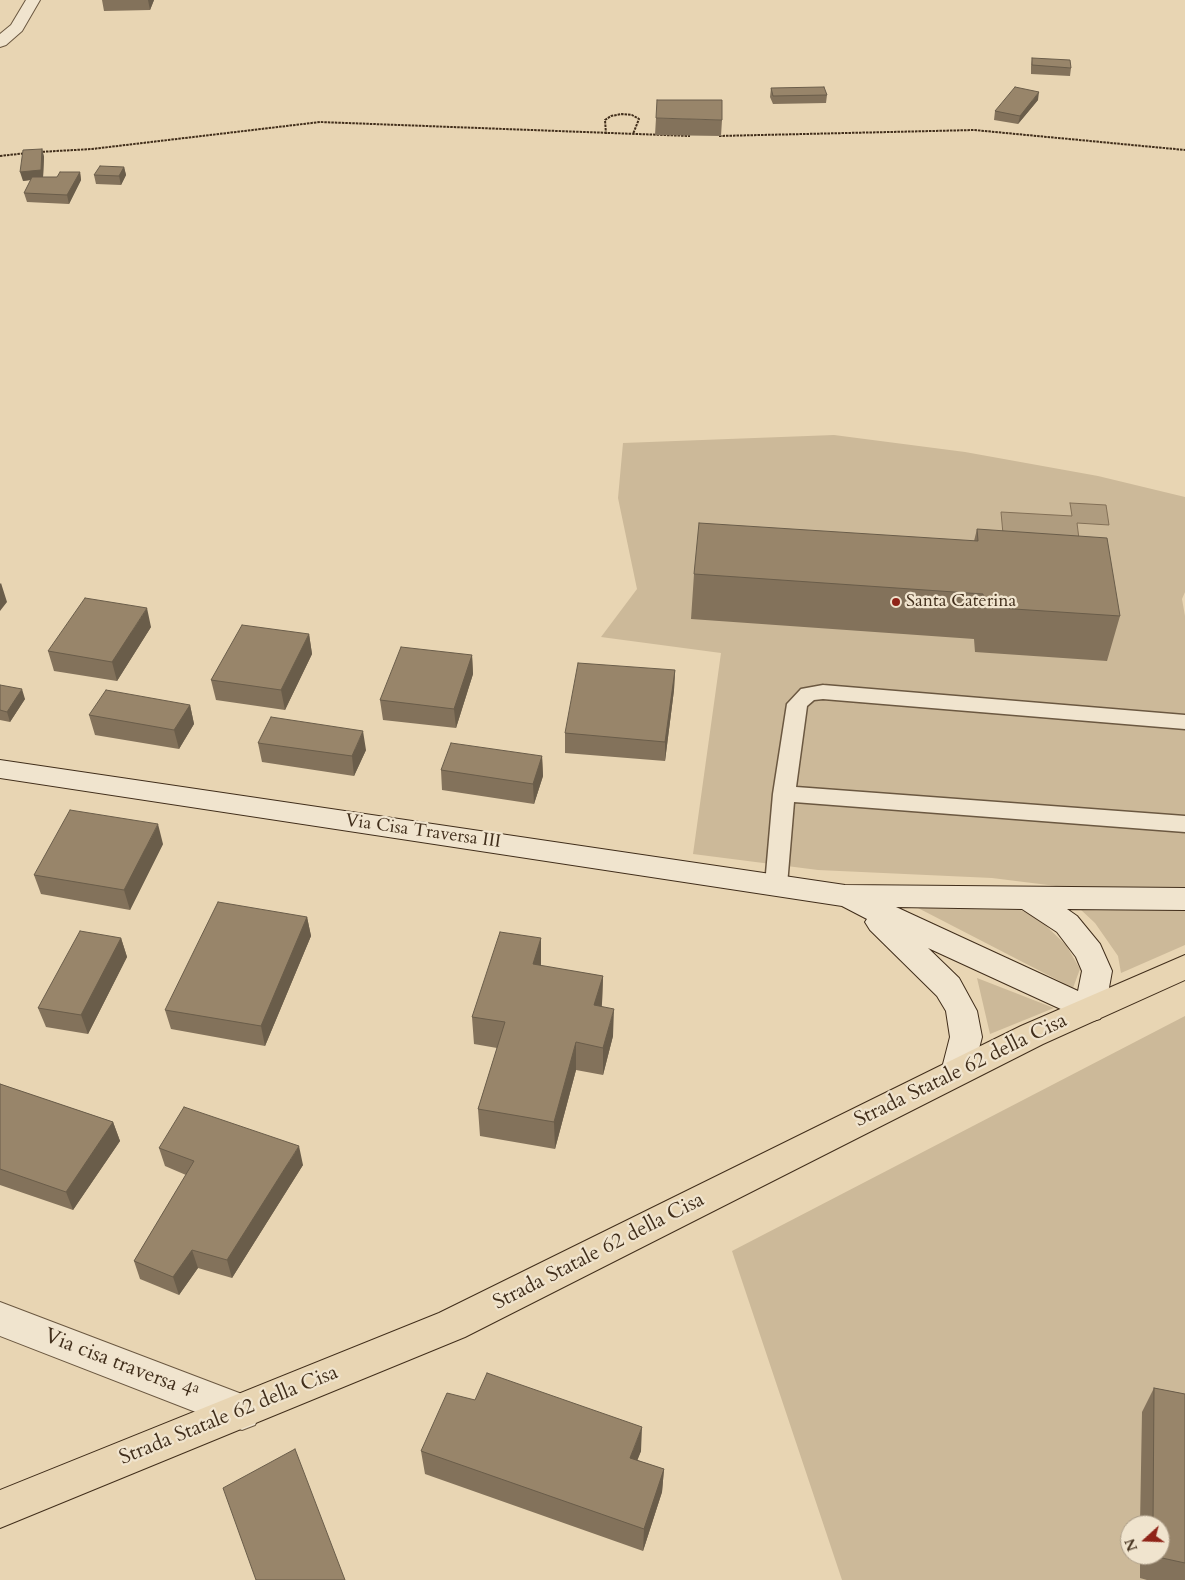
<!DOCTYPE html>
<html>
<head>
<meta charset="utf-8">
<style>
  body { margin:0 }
  #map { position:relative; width:1185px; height:1580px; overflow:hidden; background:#e8d5b3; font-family:Cardo,serif }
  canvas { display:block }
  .north { position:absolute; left:1120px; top:1515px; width:50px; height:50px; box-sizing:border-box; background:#f0e4ce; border:1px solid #aa9b86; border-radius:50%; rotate:250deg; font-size:14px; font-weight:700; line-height:20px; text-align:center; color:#412e1b }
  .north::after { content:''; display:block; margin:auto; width:18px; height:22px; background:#8f2418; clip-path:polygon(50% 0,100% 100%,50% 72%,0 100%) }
</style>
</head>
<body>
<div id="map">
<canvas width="1185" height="1580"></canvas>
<div class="north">N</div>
</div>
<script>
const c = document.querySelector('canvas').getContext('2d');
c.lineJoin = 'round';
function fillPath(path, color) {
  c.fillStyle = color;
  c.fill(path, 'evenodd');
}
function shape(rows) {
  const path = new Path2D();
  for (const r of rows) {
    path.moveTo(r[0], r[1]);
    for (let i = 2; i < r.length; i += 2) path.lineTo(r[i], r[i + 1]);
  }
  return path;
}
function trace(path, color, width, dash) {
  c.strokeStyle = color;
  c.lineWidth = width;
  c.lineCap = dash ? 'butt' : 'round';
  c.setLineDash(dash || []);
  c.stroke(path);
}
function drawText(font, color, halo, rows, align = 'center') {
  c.font = font + ' Cardo,serif';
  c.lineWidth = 4.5;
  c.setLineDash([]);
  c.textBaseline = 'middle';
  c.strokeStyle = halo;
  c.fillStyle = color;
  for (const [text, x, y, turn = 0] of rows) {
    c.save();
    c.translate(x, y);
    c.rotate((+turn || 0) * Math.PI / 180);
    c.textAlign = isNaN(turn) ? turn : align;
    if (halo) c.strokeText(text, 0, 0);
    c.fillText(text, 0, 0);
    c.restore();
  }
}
const green = shape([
  [834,435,965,452,1098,476,1185,497,1185,592,1182,599,1185,616,1185,891,1072,888,992,878,818,870,693,854,721,653,601,637,637,589,618,498,623,443],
  [918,908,1021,910,1041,921,1066,945,1080,969,1073,988],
  [1080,909,1185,910,1185,945,1121,973,1118,956,1095,923],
  [977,978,1054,1008,990,1034],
  [1185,1016,1185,1580,842,1580,732,1251],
  [1130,1525,1160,1525,1160,1555,1130,1555]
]);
const water = shape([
  [1070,503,1106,505,1109,525,1077,523,1079,539,1003,534,1001,512,1072,516,1070,503]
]);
const path = shape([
  [606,134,605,120,611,116,622,114,632,115,639,119,633,134],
  [719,136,974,130,1185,150],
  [39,152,92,149,320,122,690,136],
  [0,156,27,153]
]);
const lane = shape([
  [823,685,1185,715,1185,729,823,699,814,700,807,706,796,787,1185,816,1185,832,794,802,787,885,784,891,776,893,768,891,765,885,773,794,787,704,801,689,823,685]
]);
const street = shape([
  [26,0,40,0,22,31,6,45,0,47,0,34,11,25,26,0],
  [0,1302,255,1399,261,1412,255,1425,242,1430,0,1336,0,1302]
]);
const secondary = shape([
  [0,760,845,885,1185,888,1185,910,1067,909,1077,916,1100,944,1112,971,1105,1010,1100,1019,1089,1022,928,948,959,978,977,1011,982,1037,973,1072,968,1081,957,1085,946,1081,941,1072,950,1037,946,1011,937,996,870,930,865,922,867,919,842,906,0,778,0,760],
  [896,907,1022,909,1057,932,1076,957,1082,971,1078,991,896,907]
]);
const primary = shape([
  [1185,955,1185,980,1043,1044,465,1337,0,1528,0,1490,439,1313,1021,1026,1185,955]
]);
const wall = shape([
  [102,0,154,0,150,10,104,11],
  [1032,58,1071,68,1070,76,1031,74,1031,66],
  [771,88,827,95,826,103,773,104,770,97],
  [1038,100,1018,124,994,120,995,111],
  [656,118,722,120,721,136,655,135],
  [42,149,44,157,43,177,57,177,80,172,81,180,69,204,27,202,24,193,31,180,23,181],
  [124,167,126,175,121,185,96,184,94,175],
  [977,529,1120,616,1107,661,975,652,974,639,691,619,694,574,974,541],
  [151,627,117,681,54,671,48,651],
  [309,634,312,654,285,710,216,700,211,680],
  [472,655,473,674,456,728,383,720,380,700],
  [675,670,674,690,665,761,565,753,565,733],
  [0,685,25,699,10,722,0,720],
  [190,705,194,724,179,749,95,735,89,715],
  [258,743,366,750,354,776,262,762],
  [542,756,543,776,534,804,442,790,441,770],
  [163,844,130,910,41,894,34,875],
  [307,917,311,936,265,1046,171,1029,165,1010],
  [121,938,127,957,88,1034,46,1027,38,1008],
  [541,938,541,966,603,976,602,1003,602,1007,613,1036,603,1075,576,1070,555,1149,480,1136,478,1109,497,1048,474,1044,472,1017],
  [0,1084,113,1122,120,1141,73,1210,0,1185],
  [159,1148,303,1165,232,1278,198,1268,179,1295,140,1279,134,1261,186,1175,165,1166],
  [1154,1388,1185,1394,1185,1580,1147,1580,1140,1578,1140,1555,1160,1555,1160,1525,1140,1525,1142,1412],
  [421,1451,641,1451,637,1460,664,1469,662,1492,643,1551,425,1474]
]);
const shadedWall = shape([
  [148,0,154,0,150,10],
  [1039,92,1038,100,1018,124,1020,116],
  [42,149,44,157,43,178,23,181,20,172],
  [124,167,126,175,121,185,119,176],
  [80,172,81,180,69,204,67,195],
  [1,583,7,602,0,611,0,584],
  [147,608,151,627,117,681,112,662],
  [309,634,312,654,285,710,281,690],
  [472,655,473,674,456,728,454,709],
  [675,670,674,690,665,761,665,742],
  [22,689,25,699,10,722,7,712],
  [190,705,194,724,179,749,174,730],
  [363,731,366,750,354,776,352,756],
  [542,756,543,776,534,804,533,784],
  [158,824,163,844,130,910,124,890],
  [307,917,311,936,265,1046,261,1026],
  [121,938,127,957,88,1034,81,1015],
  [541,938,541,966,533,964],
  [603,976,602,1003,594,1033,594,1005],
  [614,1009,613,1036,603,1075,603,1048],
  [576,1042,576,1070,555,1149,554,1122],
  [113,1122,120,1141,73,1210,66,1192],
  [299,1146,303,1165,232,1278,227,1260],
  [192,1250,198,1268,179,1295,173,1277],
  [642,1427,641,1451,629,1482,630,1458],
  [664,1469,662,1492,643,1551,644,1529]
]);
const building = shape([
  [1032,58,1070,60,1071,68,1032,65,1032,58],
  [824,87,827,95,773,96,771,88,824,87],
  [1015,87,1039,92,1020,116,995,111,1015,87],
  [657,100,722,100,722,120,656,118,657,100],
  [42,149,41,170,20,172,23,150,42,149],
  [100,166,124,167,119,176,94,175,100,166],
  [60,172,80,172,67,195,24,193,32,177,57,177,60,172],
  [699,523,978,541,977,529,1107,538,1120,616,984,607,983,594,694,574,699,523],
  [85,598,147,608,112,662,48,651,85,598],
  [242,625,309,634,281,690,211,680,242,625],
  [401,647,472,655,454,709,380,700,401,647],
  [578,663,675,670,665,742,565,733,578,663],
  [0,685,22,689,7,712,0,710,0,685],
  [106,690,190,705,174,730,89,715,106,690],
  [271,717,363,731,352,756,258,743,271,717],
  [451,743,542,756,533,784,441,770,451,743],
  [70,810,158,824,124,890,34,875,70,810],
  [218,902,307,917,261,1026,165,1010,218,902],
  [80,931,121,938,81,1015,38,1008,80,931],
  [500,932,541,938,533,964,603,976,594,1005,614,1009,603,1048,576,1042,554,1122,478,1109,505,1022,472,1017,500,932],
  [0,1084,113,1122,66,1192,0,1169,0,1084],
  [184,1107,299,1146,227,1260,192,1250,173,1277,134,1261,194,1161,159,1148,184,1107],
  [487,1373,642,1427,630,1458,664,1469,644,1529,421,1451,447,1393,475,1400,487,1373],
  [1154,1388,1185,1394,1185,1563,1153,1556,1153,1555,1160,1555,1160,1525,1153,1525,1154,1388],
  [295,1449,345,1580,256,1580,223,1488,295,1449]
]);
const markers = [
  [896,602,5,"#8f2418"]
];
const poiNames = [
  ["Santa Caterina",906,602]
];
const streetNames = [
  ["Via Cisa Traversa III",423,832,8]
];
const nearStreetnames = [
  ["Strada Statale 62 della Cisa",961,1071,-26],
  ["Strada Statale 62 della Cisa",599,1252,-27],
  ["Via cisa traversa 4ª",121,1365,21],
  ["Strada Statale 62 della Cisa",229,1416,-22]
];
fillPath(green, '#ccb999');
fillPath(water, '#af9c7f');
trace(water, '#837057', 1);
trace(lane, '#6b5841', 3);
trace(street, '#6b5841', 2);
trace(secondary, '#412e1b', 2);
trace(primary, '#412e1b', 2);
trace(path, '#412e1b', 2, [2.5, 1]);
fillPath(lane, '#f0e4ce');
fillPath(street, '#f0e4ce');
fillPath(secondary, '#f0e4ce');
fillPath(primary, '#e8d5b3');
fillPath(wall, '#83725b');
fillPath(shadedWall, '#6a5d4a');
fillPath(building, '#98856a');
trace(building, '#6a5d4a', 1);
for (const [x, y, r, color] of markers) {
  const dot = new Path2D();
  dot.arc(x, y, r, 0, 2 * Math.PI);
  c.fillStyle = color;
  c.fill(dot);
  trace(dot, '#f0e4ce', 2);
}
drawText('18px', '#412e1b', '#f0e4ce', poiNames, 'left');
drawText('18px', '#412e1b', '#f0e4ce', streetNames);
drawText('21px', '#412e1b', '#f0e4ce', nearStreetnames);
</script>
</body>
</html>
